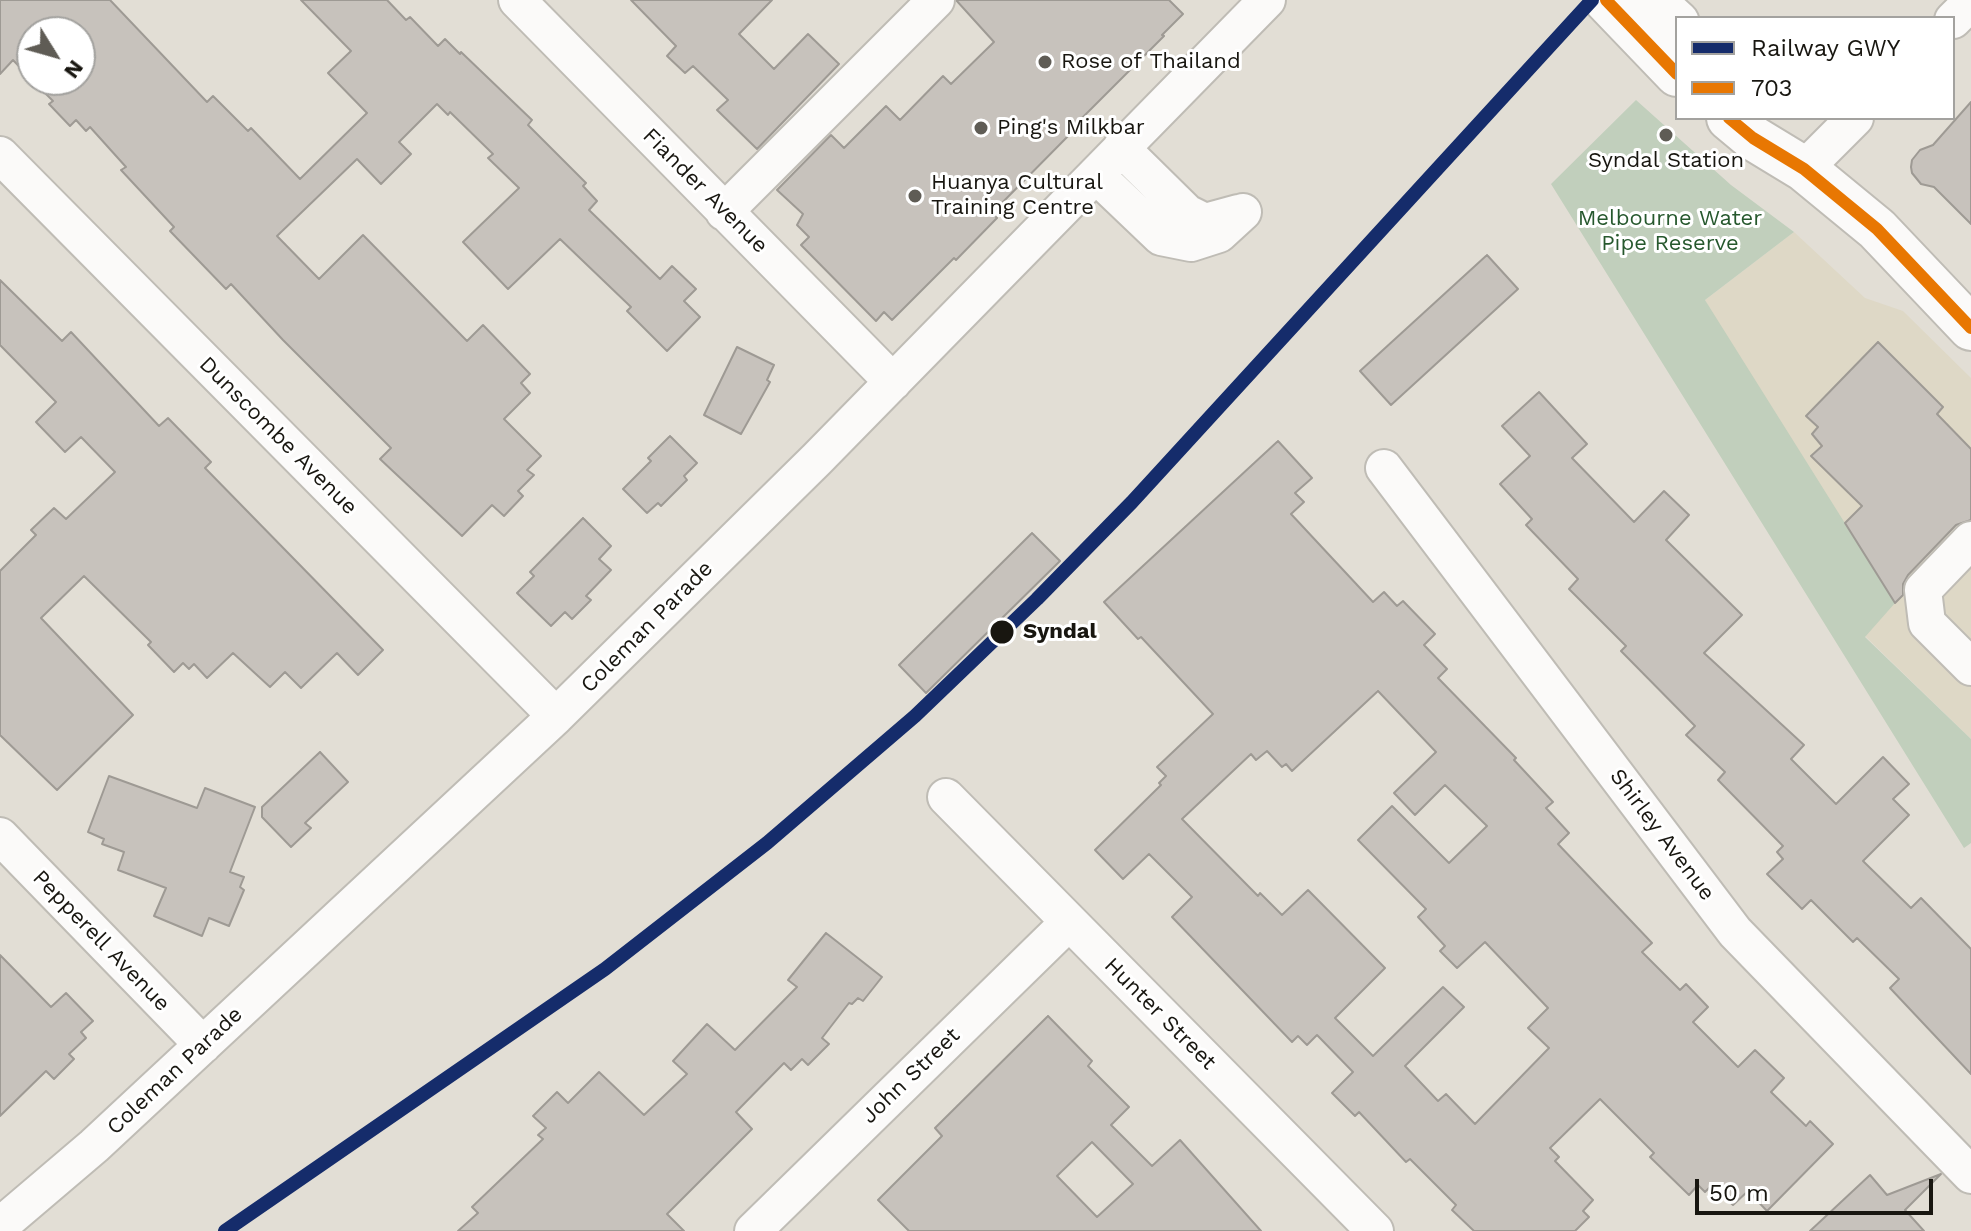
<!DOCTYPE html>
<html>
<head>
<meta charset="utf-8">
<style>
  body { margin:0 }
  #map { position:relative; width:1971px; height:1231px; overflow:hidden; background:#e2ded5; font-family:"Work Sans",sans-serif }
  canvas { display:block }
  .legend { position:absolute; left:1675px; top:16px; width:280px; height:104px; box-sizing:border-box; background:#fff; border:2px solid #a3a29f; margin:0; padding:10px 14px; list-style:none; font-size:24px; color:#181610 }
  .legend li { display:flex; align-items:center; gap:16px; height:40px }
  .legend b { width:40px; border:2px solid #a3a29f }
  .north { position:absolute; left:16px; top:16px; width:80px; height:80px; box-sizing:border-box; background:#fff; border:2px solid #a3a29f; border-radius:50%; rotate:127deg; font-size:22px; font-weight:700; line-height:32px; text-align:center; color:#181610 }
  .north::after { content:''; display:block; margin:auto; width:28px; height:36px; background:#5f5c55; clip-path:polygon(50% 0,100% 100%,50% 72%,0 100%) }
  .scale { position:absolute; left:1695px; top:1179px; width:238px; height:36px; box-sizing:border-box; border:4px solid #181610; border-top:0; padding-left:10px; font-size:24px; line-height:28px; white-space:nowrap; color:#181610; -webkit-text-stroke:6px #fff; paint-order:stroke }
</style>
</head>
<body>
<div id="map">
<canvas width="1971" height="1231"></canvas>
<ul class="legend">
<li><b style="height:10px;background:#152c6b"></b>Railway GWY</li>
<li><b style="height:10px;background:#e87702"></b>703</li>
</ul>
<div class="north">N</div>
<div class="scale">50 m</div>
</div>
<script>
const c = document.querySelector('canvas').getContext('2d');
c.lineJoin = 'round';
function fillPath(path, color) {
  c.fillStyle = color;
  c.fill(path, 'evenodd');
}
function shape(rows) {
  const path = new Path2D();
  for (const r of rows) {
    path.moveTo(r[0], r[1]);
    for (let i = 2; i < r.length; i += 2) path.lineTo(r[i], r[i + 1]);
  }
  return path;
}
function trace(path, color, width, dash) {
  c.strokeStyle = color;
  c.lineWidth = width;
  c.lineCap = dash ? 'butt' : 'round';
  c.setLineDash(dash || []);
  c.stroke(path);
}
function drawText(font, color, halo, rows, align = 'center') {
  c.font = font + ' "Work Sans",sans-serif';
  c.lineWidth = 6;
  c.setLineDash([]);
  c.textBaseline = 'middle';
  c.strokeStyle = halo;
  c.fillStyle = color;
  for (const [text, x, y, turn = 0] of rows) {
    c.save();
    c.translate(x, y);
    c.rotate((+turn || 0) * Math.PI / 180);
    c.textAlign = isNaN(turn) ? turn : align;
    if (halo) c.strokeText(text, 0, 0);
    c.fillText(text, 0, 0);
    c.restore();
  }
}
const built = shape([
  [1794,232,1865,298,1903,311,1971,378,1971,739,1865,636,1705,300]
]);
const green = shape([
  [1636,100,1731,185,1794,232,1705,300,1895,603,1865,637,1971,739,1971,843,1964,848,1551,184]
]);
const building = shape([
  [0,0,110,0,207,102,213,96,248,131,251,128,300,179,367,113,328,73,351,51,301,0,387,0,406,20,410,17,438,46,445,39,460,54,461,52,532,120,528,125,586,183,583,186,597,201,589,210,660,279,672,266,696,289,684,301,700,317,667,351,627,311,631,307,560,239,508,289,463,242,519,188,488,158,493,154,450,112,448,115,437,104,399,142,411,154,381,184,357,159,277,236,319,279,363,235,467,341,483,325,530,374,521,383,530,393,504,419,541,456,527,470,534,475,518,491,523,496,504,516,492,505,462,536,380,459,391,448,283,340,231,284,226,289,170,231,174,227,121,170,126,167,90,127,86,131,76,120,70,126,49,104,53,101,32,80,80,80,80,32,32,32,32,80,13,60,0,74,0,0],
  [631,0,772,0,739,34,774,69,808,34,839,64,757,149,717,110,728,100,693,66,685,73,667,56,676,46,631,0],
  [956,0,1169,0,1183,14,1162,35,1164,36,1076,124,1078,126,992,213,997,218,956,260,954,258,892,320,884,312,876,321,801,245,809,237,797,225,803,214,777,190,831,135,844,148,886,106,900,120,943,76,951,84,994,42,956,0],
  [1971,102,1971,224,1934,187,1921,184,1912,173,1911,167,1912,160,1920,150,1933,145,1971,102],
  [1487,255,1518,289,1391,405,1360,371,1487,255],
  [0,280,62,341,71,332,159,426,168,418,211,462,205,468,383,650,358,675,337,653,301,688,285,672,270,687,233,653,207,678,194,664,189,669,183,663,174,672,148,645,151,642,84,576,41,618,133,715,57,790,0,735,0,571,36,535,31,530,54,508,66,519,115,472,81,437,65,452,36,422,56,402,0,345,0,280],
  [1878,342,1943,407,1937,414,1971,449,1971,520,1956,525,1908,575,1903,584,1903,595,1895,603,1845,523,1862,506,1811,456,1822,446,1812,434,1818,427,1806,416,1878,342],
  [737,347,774,365,767,380,770,382,741,434,704,415,737,347],
  [1539,392,1587,444,1572,458,1634,522,1664,491,1689,515,1666,540,1742,615,1704,653,1804,745,1791,759,1836,804,1883,757,1909,784,1893,799,1909,815,1863,861,1911,908,1921,898,1971,949,1971,1074,1890,988,1899,979,1857,938,1853,942,1811,900,1802,909,1767,874,1783,859,1777,852,1783,846,1718,780,1725,772,1686,735,1695,726,1621,651,1626,646,1569,589,1578,579,1526,525,1532,519,1500,484,1530,456,1502,426,1539,392],
  [670,436,697,463,684,476,687,480,661,506,658,503,647,513,623,489,651,461,648,458,670,436],
  [1278,441,1312,478,1295,493,1304,502,1291,514,1373,602,1384,592,1397,606,1403,601,1435,634,1424,645,1447,669,1438,678,1516,758,1514,760,1553,802,1546,808,1569,833,1558,844,1652,943,1642,952,1680,990,1686,984,1708,1007,1693,1022,1738,1067,1755,1050,1784,1078,1771,1092,1806,1126,1810,1121,1833,1144,1767,1211,1748,1191,1733,1205,1712,1185,1705,1192,1698,1185,1689,1195,1650,1157,1654,1153,1600,1099,1550,1148,1559,1157,1555,1161,1593,1200,1583,1211,1589,1217,1575,1231,1474,1231,1452,1210,1456,1205,1410,1159,1406,1162,1359,1112,1355,1116,1332,1093,1353,1072,1317,1035,1307,1045,1298,1036,1292,1042,1172,917,1192,897,1149,854,1123,879,1095,850,1161,785,1159,783,1166,776,1157,767,1213,714,1141,637,1138,639,1104,602,1278,441],
  [1378,691,1436,752,1394,793,1415,815,1445,785,1487,826,1449,863,1392,806,1358,840,1426,909,1418,917,1445,946,1440,951,1457,968,1485,942,1548,1008,1528,1028,1549,1048,1475,1124,1446,1094,1438,1101,1405,1066,1464,1007,1443,987,1373,1056,1335,1018,1385,968,1308,890,1282,915,1260,893,1258,896,1182,819,1251,754,1256,760,1267,751,1282,767,1286,764,1292,771,1378,691],
  [583,518,611,546,599,559,611,570,586,596,591,600,572,619,565,612,551,626,517,593,534,576,530,572,583,518],
  [1032,533,1060,561,926,693,899,665,1032,533],
  [320,752,348,782,305,823,311,828,291,847,262,817,262,807,320,752],
  [109,776,197,808,205,788,255,807,230,872,244,877,240,887,244,890,229,926,209,918,202,936,154,916,166,888,118,870,124,852,102,844,104,839,88,832,109,776],
  [826,933,882,977,863,1001,858,998,852,1004,849,1003,822,1038,829,1044,808,1065,802,1059,791,1070,784,1063,736,1112,752,1129,667,1214,684,1231,458,1231,478,1213,472,1207,543,1139,538,1135,546,1128,533,1116,557,1092,568,1103,599,1072,644,1115,687,1074,673,1061,707,1024,735,1050,797,987,788,980,826,933],
  [0,955,51,1007,66,993,93,1021,81,1032,86,1038,69,1054,74,1059,54,1079,46,1071,0,1116,0,955],
  [1048,1016,1092,1061,1088,1066,1129,1107,1111,1125,1152,1166,1180,1140,1261,1231,909,1231,878,1200,942,1136,935,1128,1048,1016],
  [1092,1142,1133,1184,1097,1217,1057,1176,1092,1142],
  [1941,1174,1905,1210,1924,1231,1810,1231,1870,1175,1887,1195,1941,1174]
]);
const minor = shape([
  [517,0,893,382],
  [1953,20,1971,2],
  [1121,148,1187,213,1205,222,1238,213],
  [0,155,556,716],
  [1804,169,1855,118],
  [1096,175,1161,237,1191,243,1219,234,1243,212],
  [724,212,936,0],
  [1384,468,1735,932,1971,1175],
  [1971,540,1923,590,1927,623,1971,667],
  [946,797,1375,1231],
  [0,836,203,1045],
  [0,1226,94,1146,556,716,817,459,1267,0],
  [753,1231,1069,922]
]);
const major = shape([
  [1606,0,1677,74],
  [1652,0,1677,23],
  [1729,118,1753,138,1804,169,1877,229,1971,328]
]);
const bus1 = shape([
  [1606,0,1677,74],
  [1729,118,1753,138,1804,169,1877,229,1971,328]
]);
const rail1 = shape([
  [225,1231,605,969,767,843,915,716,1037,599,1132,502,1592,0]
]);
const markers = [
  [1045,62,8,"#5f5c55"],
  [981,128,8,"#5f5c55"],
  [1666,135,8,"#5f5c55"],
  [915,196,8,"#5f5c55"],
  [1002,632,13,"#181610"]
];
const poiNames = [
  ["Rose of Thailand",1061,62],
  ["Ping's Milkbar",997,128],
  ["Syndal Station",1666,161,"center"],
  ["Huanya Cultural",931,183],
  ["Training Centre",931,208]
];
const streetNames = [
  ["Fiander Avenue",705,191,45],
  ["Dunscombe Avenue",278,436,45],
  ["Coleman Parade",647,627,-45],
  ["Shirley Avenue",1662,835,53],
  ["Pepperell Avenue",101,941,46],
  ["Hunter Street",1160,1014,45],
  ["Coleman Parade",175,1071,-43],
  ["John Street",911,1076,-44]
];
const parkNames = [
  ["Melbourne Water",1670,219],
  ["Pipe Reserve",1670,244]
];
const stopNames = [
  ["Syndal",1023,632]
];
fillPath(built, '#ded8c6');
fillPath(green, '#c1cfbc');
fillPath(building, '#c7c2bc');
trace(building, '#9e9a94', 2);
trace(minor, '#bfbcb5', 40);
trace(major, '#bfbcb5', 48);
trace(minor, '#fbfaf9', 36);
trace(major, '#fbfaf9', 44);
trace(bus1, '#e87702', 12);
trace(rail1, '#152c6b', 14);
for (const [x, y, r, color] of markers) {
  const dot = new Path2D();
  dot.arc(x, y, r, 0, 2 * Math.PI);
  c.fillStyle = color;
  c.fill(dot);
  trace(dot, '#fff', 3);
}
drawText('22px', '#181610', '#fff', poiNames, 'left');
drawText('22px', '#181610', '#fff', streetNames);
drawText('22px', '#26582d', '#fff', parkNames);
drawText('bold 22px', '#181610', '#fff', stopNames, 'left');
</script>
</body>
</html>
